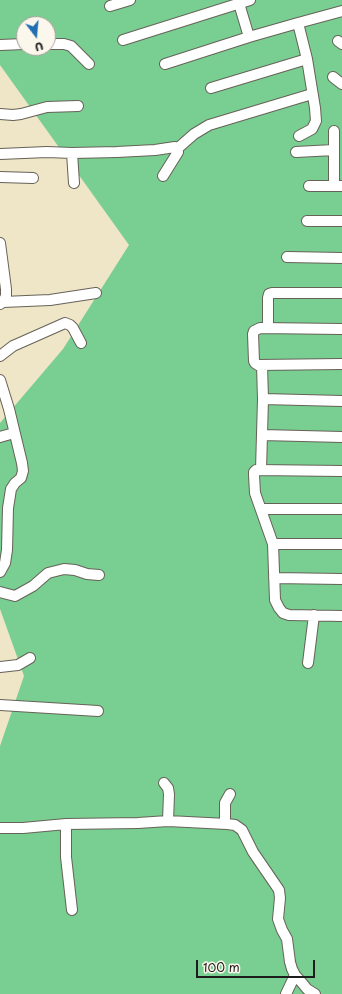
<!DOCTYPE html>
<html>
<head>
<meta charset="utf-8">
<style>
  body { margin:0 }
  #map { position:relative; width:342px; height:994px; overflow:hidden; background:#efe5c7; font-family:"Playpen Sans",sans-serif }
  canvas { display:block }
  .north { position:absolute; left:16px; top:16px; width:40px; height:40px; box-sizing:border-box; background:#fbf7ec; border:1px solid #a29f99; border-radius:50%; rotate:164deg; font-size:11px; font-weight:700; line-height:16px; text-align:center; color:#1c1c1c }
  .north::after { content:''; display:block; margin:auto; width:14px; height:18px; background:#1f6fb2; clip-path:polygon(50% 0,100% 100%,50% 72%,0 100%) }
  .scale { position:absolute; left:196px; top:960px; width:119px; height:18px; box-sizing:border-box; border:2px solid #1c1c1c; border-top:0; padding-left:5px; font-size:12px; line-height:14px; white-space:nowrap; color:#1c1c1c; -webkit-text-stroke:3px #fbf7ec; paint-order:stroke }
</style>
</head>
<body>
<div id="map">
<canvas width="342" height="994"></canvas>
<div class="north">U</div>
<div class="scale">100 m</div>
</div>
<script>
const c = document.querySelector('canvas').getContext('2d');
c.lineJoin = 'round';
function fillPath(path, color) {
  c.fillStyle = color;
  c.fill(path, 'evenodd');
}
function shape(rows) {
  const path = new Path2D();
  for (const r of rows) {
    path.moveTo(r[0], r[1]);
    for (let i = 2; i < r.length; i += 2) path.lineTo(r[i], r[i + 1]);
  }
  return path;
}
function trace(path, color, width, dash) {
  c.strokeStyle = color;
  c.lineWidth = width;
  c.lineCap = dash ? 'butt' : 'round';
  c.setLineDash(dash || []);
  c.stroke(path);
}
const green = shape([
  [0,0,342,0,342,994,0,994,0,746,24,676,0,609,0,423,63,349,129,245,0,65],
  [24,24,48,24,48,48,24,48]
]);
const minor = shape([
  [238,0,249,37,298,23,307,59,315,108,316,121,312,129,299,136],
  [110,6,130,0],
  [298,23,342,11],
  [123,40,250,0],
  [338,41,342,44],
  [48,44,64,44,71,46,89,64],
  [0,45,24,44],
  [165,64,249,37],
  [333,77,342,84],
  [211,88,307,59],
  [0,114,13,115,21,114,47,107,78,106],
  [177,149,194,134,209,125,312,94],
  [296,152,334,150],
  [72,153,74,183],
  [0,154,47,152,72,153,117,152,155,150,175,147,178,152,163,176],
  [0,177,33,178],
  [309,186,342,186],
  [334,186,334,131],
  [307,221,342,221],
  [0,243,6,289,6,296,3,302,0,304],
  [287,257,342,258],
  [3,302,50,300,96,293],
  [268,328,268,298,269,294,272,293,342,293],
  [342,329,260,328,254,331,253,334,254,361,255,363,258,365,342,364],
  [0,356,13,346,65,323,70,325,73,328,81,343],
  [0,380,9,409,22,463,23,471,21,478,15,483,11,489,8,508,7,550,5,563,0,572],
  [263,399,342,401],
  [262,435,342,437],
  [0,437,14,433],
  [261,470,263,399,262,365],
  [342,471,256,470,254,472,254,475,255,493,273,544,275,600,279,608,283,613,289,615,342,616],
  [261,509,342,509],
  [273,544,342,544],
  [274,578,342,579],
  [0,592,15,596,33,586,48,573,64,569,75,570,87,574,99,575],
  [308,663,314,615],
  [0,667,18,665,30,658],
  [0,705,98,711],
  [164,783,168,788,169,794,168,821],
  [66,824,66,857,72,910],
  [225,824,225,803,230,794],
  [0,828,23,828,66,824,138,823,168,821,227,824,235,825,242,830,253,852,279,890,280,898,278,919,282,930,287,939,290,962,292,969,295,975,303,984,307,989,315,994],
  [286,994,295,975]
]);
fillPath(green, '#79ce91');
trace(minor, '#666258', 12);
trace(minor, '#fff', 10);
</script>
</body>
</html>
